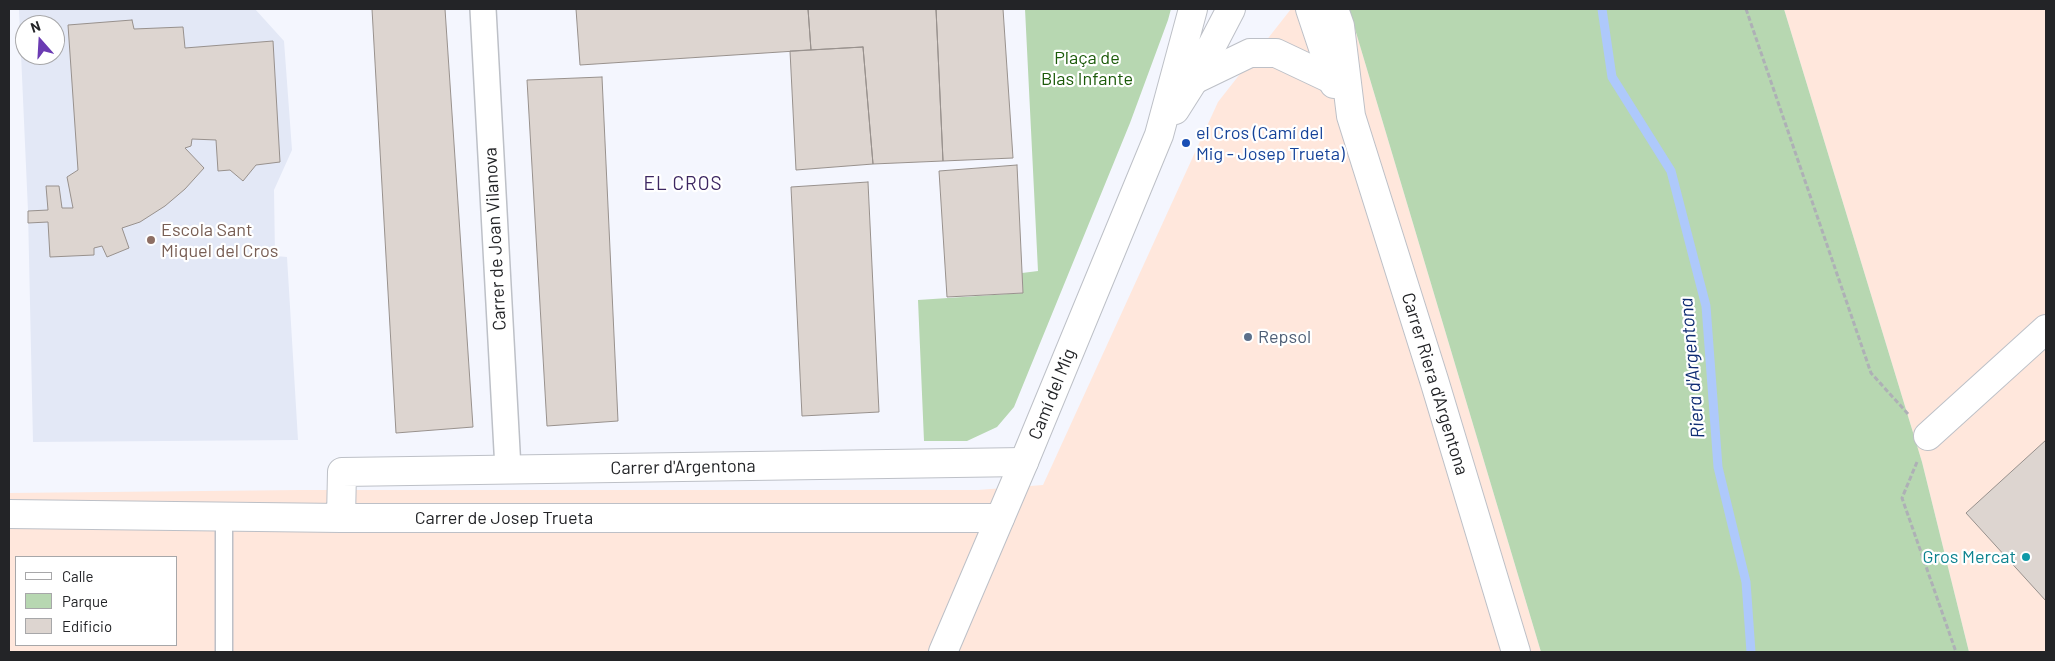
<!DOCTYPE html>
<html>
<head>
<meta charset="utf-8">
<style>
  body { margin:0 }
  #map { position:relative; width:2055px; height:661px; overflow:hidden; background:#f4f6fe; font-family:Barlow,sans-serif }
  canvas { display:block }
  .frame { position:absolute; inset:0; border:10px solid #232427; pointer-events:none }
  .legend { position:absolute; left:15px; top:556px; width:162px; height:90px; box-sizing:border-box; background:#fff; border:1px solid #a7a7a9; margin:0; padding:6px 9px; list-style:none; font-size:15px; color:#232427 }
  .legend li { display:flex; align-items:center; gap:10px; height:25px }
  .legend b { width:25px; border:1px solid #a7a7a9 }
  .north { position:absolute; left:15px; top:15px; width:50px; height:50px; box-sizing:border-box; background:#fff; border:1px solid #a7a7a9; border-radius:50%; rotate:341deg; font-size:14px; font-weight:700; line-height:20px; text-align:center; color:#232427 }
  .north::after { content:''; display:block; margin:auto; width:18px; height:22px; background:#6b3bb3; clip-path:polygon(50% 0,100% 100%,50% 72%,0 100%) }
</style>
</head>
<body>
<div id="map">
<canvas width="2055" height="661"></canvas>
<div class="frame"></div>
<ul class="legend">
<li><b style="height:6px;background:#fff"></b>Calle</li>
<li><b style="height:14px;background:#b7d7b1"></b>Parque</li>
<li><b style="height:14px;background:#ddd5d0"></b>Edificio</li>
</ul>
<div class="north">N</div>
</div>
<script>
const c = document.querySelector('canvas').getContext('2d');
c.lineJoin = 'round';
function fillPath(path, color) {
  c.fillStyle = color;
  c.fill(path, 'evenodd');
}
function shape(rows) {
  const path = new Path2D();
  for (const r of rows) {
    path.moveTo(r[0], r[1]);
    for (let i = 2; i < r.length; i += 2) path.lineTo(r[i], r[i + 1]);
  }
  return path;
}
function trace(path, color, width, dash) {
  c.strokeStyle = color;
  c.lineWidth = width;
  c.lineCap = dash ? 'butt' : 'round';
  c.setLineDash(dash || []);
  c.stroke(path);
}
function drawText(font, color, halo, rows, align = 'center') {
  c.font = font + ' Barlow,sans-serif';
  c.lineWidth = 4.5;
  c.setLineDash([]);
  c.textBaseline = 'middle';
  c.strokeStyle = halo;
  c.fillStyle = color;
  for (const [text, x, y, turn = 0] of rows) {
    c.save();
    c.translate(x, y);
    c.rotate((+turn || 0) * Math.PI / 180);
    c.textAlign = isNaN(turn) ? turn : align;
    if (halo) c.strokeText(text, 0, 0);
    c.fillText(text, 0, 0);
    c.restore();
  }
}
const built = shape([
  [19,9,255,9,284,41,292,150,274,190,275,256,287,257,298,440,33,442,28,211],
  [25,25,55,25,55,55,25,55]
]);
const industrial = shape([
  [1291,9,1349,9,1541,652,9,652,9,493,300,490,978,490,1043,485,1218,102],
  [16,557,176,557,176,645,16,645],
  [1784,9,2046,9,2046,652,1969,652,1922,462]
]);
const green = shape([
  [1025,9,1171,9,1168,20,1130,123,1014,407,997,427,967,441,924,441,918,300,1023,293,1022,273,1038,271],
  [1349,9,1784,9,1922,462,1969,652,1541,652]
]);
const stream = shape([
  [1602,9,1612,77,1671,171,1706,306,1718,467,1746,582,1751,652]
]);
const building = shape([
  [372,9,445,9,473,427,396,433,372,9],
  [576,9,808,9,811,50,580,65,576,9],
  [808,9,936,9,943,161,873,164,863,47,811,50,808,9],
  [936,9,1003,9,1013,158,943,161,936,9],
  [132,20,134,29,183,27,185,48,273,41,280,162,256,165,243,181,230,170,218,171,216,140,192,139,191,146,185,148,204,168,185,189,165,206,140,222,122,228,129,248,107,257,102,246,94,248,94,255,50,257,48,222,28,223,28,211,48,210,46,186,59,186,62,208,73,208,67,177,78,170,68,25,132,20],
  [863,47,873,164,796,170,790,51,863,47],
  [602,77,618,421,547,426,527,80,602,77],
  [1017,165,1023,293,947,297,939,171,1017,165],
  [868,182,879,412,802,416,791,187,868,182],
  [2046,440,2046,601,1966,513,2046,440]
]);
const path = shape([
  [1746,9,1871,373,1909,415],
  [1917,462,1902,498,1956,652]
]);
const service = shape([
  [224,652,224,517]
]);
const pedestrian = shape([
  [483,9,508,469]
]);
const minor = shape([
  [1194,80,1250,53,1276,53,1331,79],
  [1928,436,2046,329],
  [9,514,341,518,1000,518],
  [341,518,342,472,1024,462]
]);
const tertiary = shape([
  [1310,9,1324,51,1329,74,1334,84],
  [1334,9,1340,26,1351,116,1434,380,1516,652],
  [1175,110,1194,80,1231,9],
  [943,652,1024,462,1159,135,1193,9]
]);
const markers = [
  [1186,143,5,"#1a4fb4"],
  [151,240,5,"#8d6e63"],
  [1248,337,5,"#5c6f8a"],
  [2026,557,5,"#0f9aa8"]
];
const parkNames = [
  ["Plaça de",1087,58],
  ["Blas Infante",1087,79]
];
const transitNames = [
  ["el Cros (Camí del",1196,133],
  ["Mig - Josep Trueta)",1196,154]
];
const educationNames = [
  ["Escola Sant",161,230],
  ["Miquel del Cros",161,251]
];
const streetNames = [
  ["Carrer de Joan Vilanova",495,239,-93],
  ["Carrer Riera d'Argentona",1435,384,73],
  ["Camí del Mig",1052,394,-68],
  ["Carrer d'Argentona",683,467,-1],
  ["Carrer de Josep Trueta",504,518]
];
const serviceNames = [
  ["Repsol",1258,337]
];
const cultureNames = [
  ["Gros Mercat",2016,557]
];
const neighbourhoodNames = [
  ["EL CROS",683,184]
];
const waterNames = [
  ["Riera d'Argentona",1692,368,-95]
];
fillPath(built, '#e3e8f6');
fillPath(industrial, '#ffe7dc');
fillPath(green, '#b7d7b1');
trace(stream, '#aec9fb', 9);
fillPath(building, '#ddd5d0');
trace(building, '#98918d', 1);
trace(service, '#bdc0c7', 19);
trace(pedestrian, '#bdc0c7', 28);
trace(minor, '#bdc0c7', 30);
trace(tertiary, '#bdc0c7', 30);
trace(path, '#aeb0b6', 3, [5, 2.5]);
trace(service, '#fff', 16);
trace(pedestrian, '#fff', 25);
trace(minor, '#fff', 28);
trace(tertiary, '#fff', 28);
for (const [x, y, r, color] of markers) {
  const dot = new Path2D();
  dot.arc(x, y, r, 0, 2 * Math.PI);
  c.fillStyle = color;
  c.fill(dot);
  trace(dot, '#fff', 2);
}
drawText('18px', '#1b5a09', '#fff', parkNames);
drawText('18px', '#164399', '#fff', transitNames, 'left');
drawText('18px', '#785e54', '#fff', educationNames, 'left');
drawText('18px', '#232427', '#fff', streetNames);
drawText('18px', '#4e5e75', '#fff', serviceNames, 'left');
drawText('18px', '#0d838f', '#fff', cultureNames, 'right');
c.letterSpacing = '1px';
drawText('19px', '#3c2661', '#fff', neighbourhoodNames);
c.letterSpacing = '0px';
drawText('italic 19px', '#0f2d73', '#fff', waterNames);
</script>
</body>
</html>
